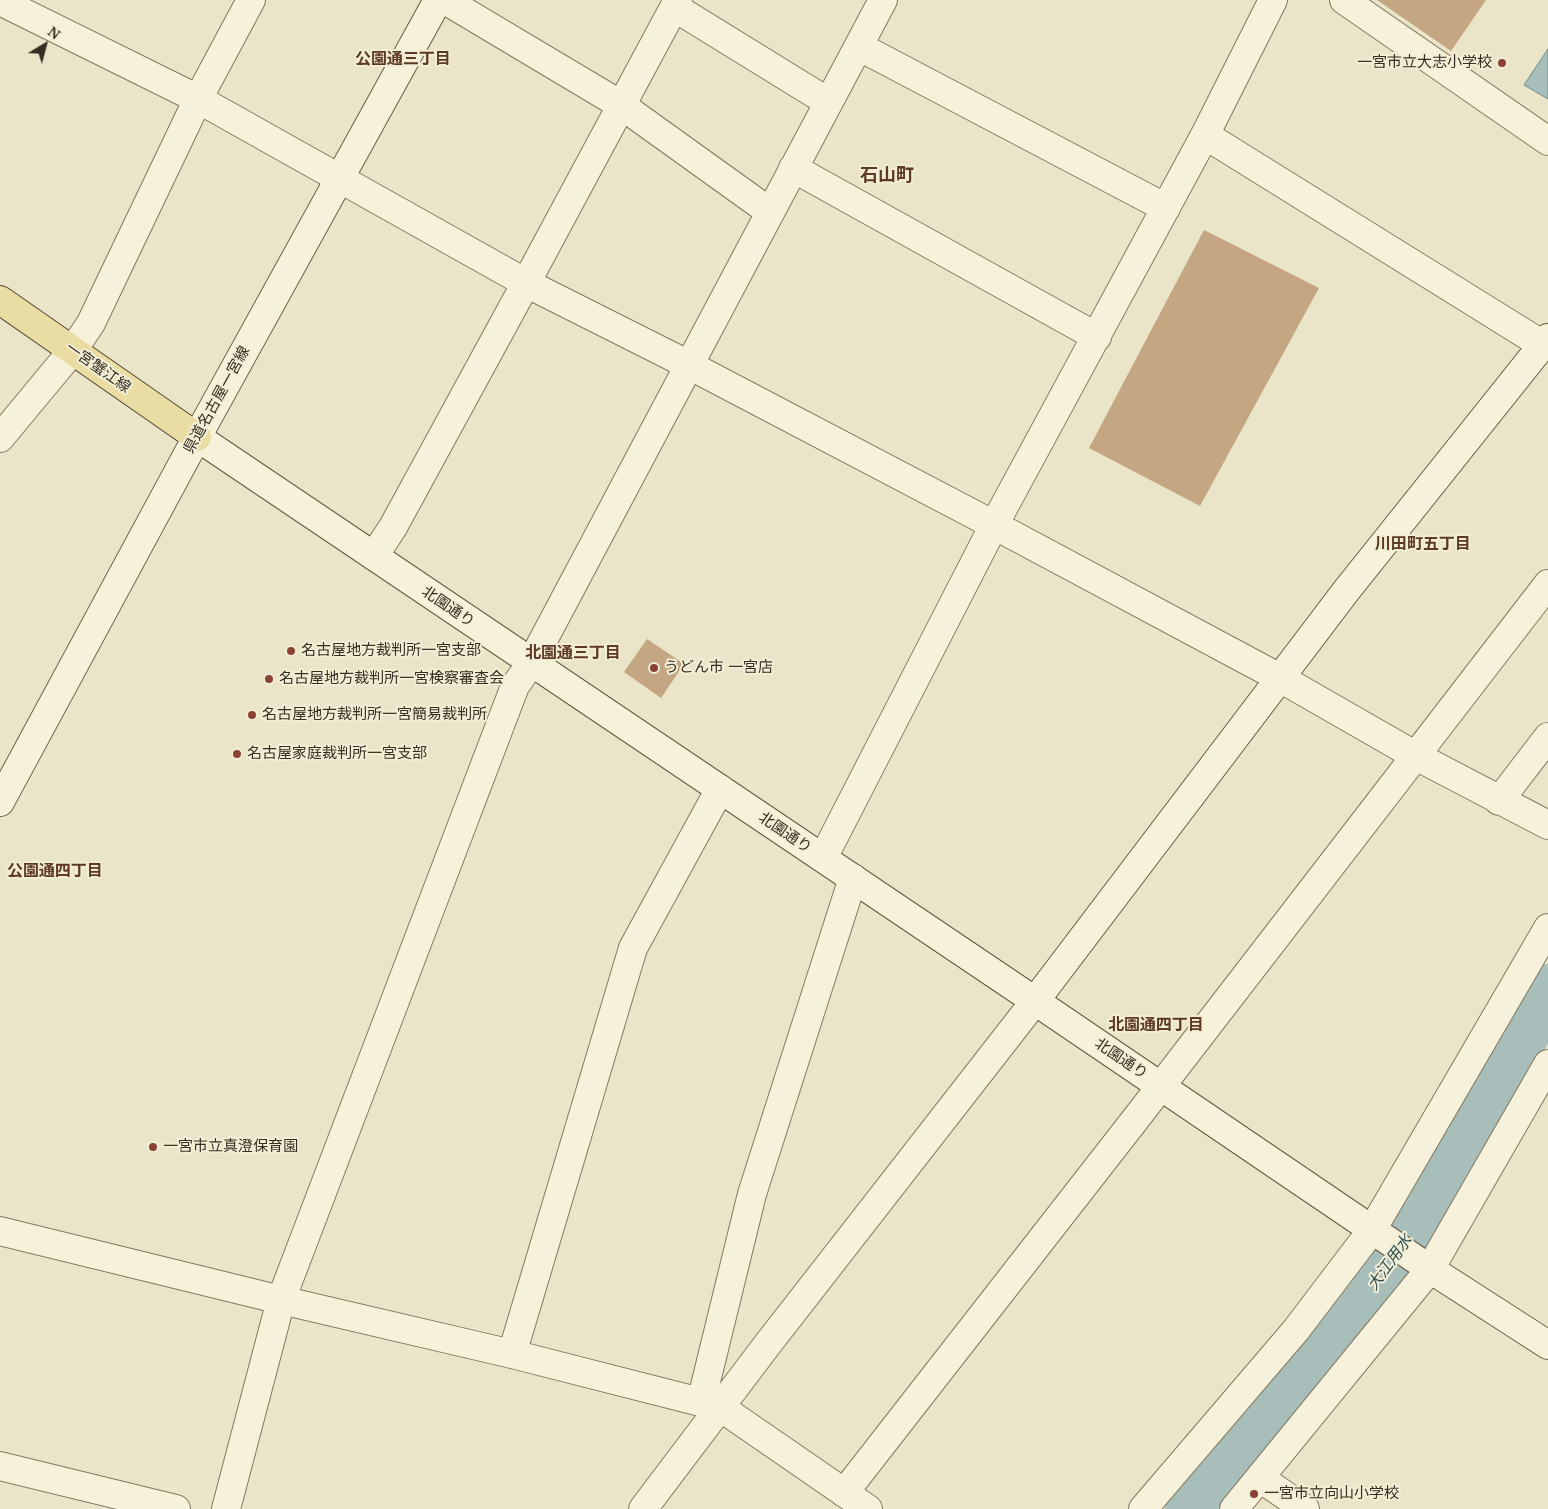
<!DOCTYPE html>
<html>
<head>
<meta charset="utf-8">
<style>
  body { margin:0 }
  #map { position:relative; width:1548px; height:1509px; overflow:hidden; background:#eae4c8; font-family:"Noto Serif",serif }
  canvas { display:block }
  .north { position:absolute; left:20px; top:20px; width:50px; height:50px; -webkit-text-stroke:4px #f2eed6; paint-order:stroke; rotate:37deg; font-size:14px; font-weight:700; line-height:20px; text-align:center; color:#362e21 }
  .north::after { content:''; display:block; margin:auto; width:18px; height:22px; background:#362e21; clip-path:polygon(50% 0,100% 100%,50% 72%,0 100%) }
</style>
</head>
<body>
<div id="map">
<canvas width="1548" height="1509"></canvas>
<div class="north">N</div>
</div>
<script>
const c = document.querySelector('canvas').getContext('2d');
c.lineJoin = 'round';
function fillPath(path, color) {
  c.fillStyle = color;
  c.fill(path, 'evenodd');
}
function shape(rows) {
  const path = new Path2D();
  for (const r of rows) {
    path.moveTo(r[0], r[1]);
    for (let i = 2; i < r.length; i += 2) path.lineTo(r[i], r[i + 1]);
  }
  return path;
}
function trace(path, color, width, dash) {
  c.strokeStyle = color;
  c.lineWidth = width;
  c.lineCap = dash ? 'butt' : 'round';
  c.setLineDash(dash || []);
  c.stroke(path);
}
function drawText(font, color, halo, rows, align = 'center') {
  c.font = font + ' "Noto Serif","Noto Sans JP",serif';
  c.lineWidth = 4;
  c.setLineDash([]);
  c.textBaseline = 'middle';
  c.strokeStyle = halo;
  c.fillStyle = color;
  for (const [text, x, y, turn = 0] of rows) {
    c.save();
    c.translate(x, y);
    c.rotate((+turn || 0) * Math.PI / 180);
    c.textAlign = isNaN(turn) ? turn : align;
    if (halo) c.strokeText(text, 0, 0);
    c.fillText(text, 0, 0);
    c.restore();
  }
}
const water = shape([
  [1548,49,1548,99,1524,85,1548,49]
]);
const river = shape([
  [1191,1509,1401,1254,1548,990]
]);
const building = shape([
  [1377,0,1486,0,1451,51],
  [1204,230,1319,288,1200,506,1089,448],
  [647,639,684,664,661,698,624,672]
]);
const street = shape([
  [445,0,621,105,770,212],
  [1344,0,1548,141],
  [0,1,198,99,526,283,689,365,994,525,1280,678,1416,756,1548,825],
  [674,7,828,102],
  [860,47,1166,208],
  [1205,135,1543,345],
  [793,168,1097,337],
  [0,438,73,350,91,323,198,99,251,0],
  [374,556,393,527,526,283,678,0],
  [1499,801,1548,737],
  [823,858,994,525,1205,135,1273,0],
  [0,1231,281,1300,512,1354,720,1407,868,1509],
  [512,1354,633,948,720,789],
  [701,1402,752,1194,853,878],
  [0,1466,176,1509],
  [1260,1478,1305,1509],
  [844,1493,1141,1112,1548,584],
  [226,1509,281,1300,515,686,531,663,883,0],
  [643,1509,767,1345,1035,1001],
  [1143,1509,1296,1330,1372,1230,1548,928],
  [1234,1509,1430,1269,1548,1064]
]);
const secondary = shape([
  [197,437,1035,1001,1430,1269,1548,1345],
  [0,802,197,437,438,0],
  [1035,1001,1346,591,1548,338]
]);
const primary = shape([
  [0,300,197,437]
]);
const markers = [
  [1502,63,5,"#8c4135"],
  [291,651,5,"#8c4135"],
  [654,668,5,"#8c4135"],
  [269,679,5,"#8c4135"],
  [252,715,5,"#8c4135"],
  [237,754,5,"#8c4135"],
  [153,1147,5,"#8c4135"],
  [1254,1494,5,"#8c4135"]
];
const poiNames = [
  ["一宮市立大志小学校",1492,63,"right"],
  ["名古屋地方裁判所一宮支部",301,651],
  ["うどん市 一宮店",664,668],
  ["名古屋地方裁判所一宮検察審査会",279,679],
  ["名古屋地方裁判所一宮簡易裁判所",262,715],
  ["名古屋家庭裁判所一宮支部",247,754],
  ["一宮市立真澄保育園",163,1147],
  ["一宮市立向山小学校",1264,1494]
];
const streetNames = [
  ["一宮蟹江線",98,368,35],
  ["県道名古屋一宮線",217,400,-61],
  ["北園通り",448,607,34],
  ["北園通り",785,833,34],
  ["北園通り",1121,1059,34]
];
const neighbourhoodNames = [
  ["公園通三丁目",403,59],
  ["川田町五丁目",1423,544],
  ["北園通三丁目",573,653],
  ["公園通四丁目",55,871],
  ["北園通四丁目",1156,1025]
];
const waterNames = [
  ["大江用水",1390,1263,-54]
];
const quarterNames = [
  ["石山町",887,176]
];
fillPath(water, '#a8bebb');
trace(water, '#708c89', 1);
trace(river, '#a8bebb', 52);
fillPath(building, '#c4a782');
trace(street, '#84785f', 30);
trace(secondary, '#665942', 30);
trace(primary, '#524632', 30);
trace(street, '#f5f1da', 28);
trace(secondary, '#f5f1da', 28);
trace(primary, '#e9dda4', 28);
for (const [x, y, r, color] of markers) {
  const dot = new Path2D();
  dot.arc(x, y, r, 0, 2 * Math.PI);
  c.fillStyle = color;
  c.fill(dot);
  trace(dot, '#f2eed6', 2);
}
drawText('15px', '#362e21', '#f2eed6', poiNames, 'left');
drawText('15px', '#362e21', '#f2eed6', streetNames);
drawText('bold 16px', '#5e3925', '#f2eed6', neighbourhoodNames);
drawText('italic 16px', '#325154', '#f2eed6', waterNames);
drawText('bold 18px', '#5e3925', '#f2eed6', quarterNames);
</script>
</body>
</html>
